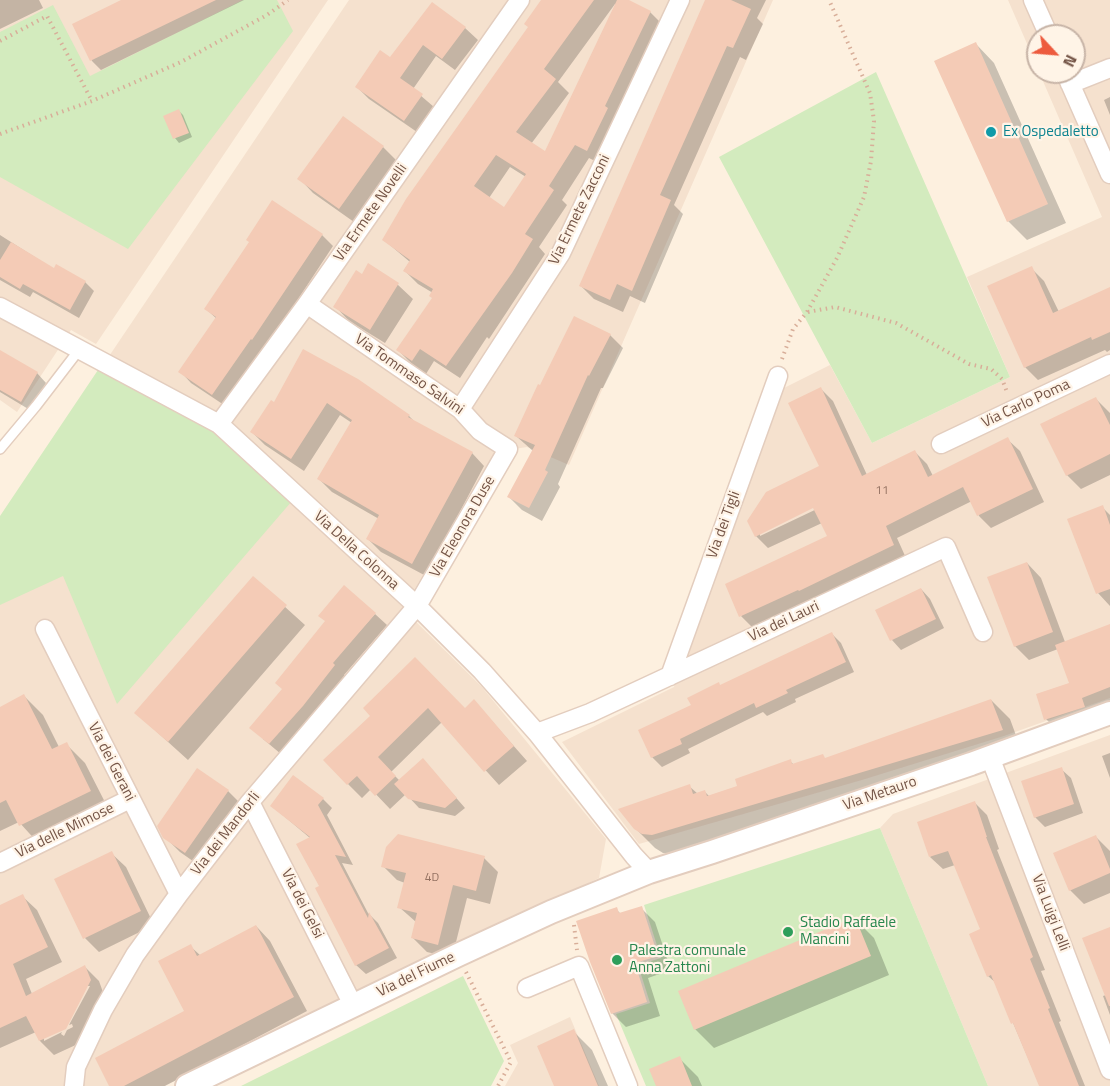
<!DOCTYPE html>
<html>
<head>
<meta charset="utf-8">
<style>
  body { margin:0 }
  #map { position:relative; width:1110px; height:1086px; overflow:hidden; background:#fdf0df; font-family:"Titillium Web",sans-serif }
  canvas { display:block }
  .north { position:absolute; left:1026px; top:24px; width:60px; height:60px; box-sizing:border-box; background:#fff4e7; border:2px solid #c7b4a7; border-radius:50%; rotate:116deg; font-size:16px; font-weight:700; line-height:24px; text-align:center; color:#745446 }
  .north::after { content:''; display:block; margin:auto; width:21px; height:27px; background:#ed5b3e; clip-path:polygon(50% 0,100% 100%,50% 72%,0 100%) }
</style>
</head>
<body>
<div id="map">
<canvas width="1110" height="1086"></canvas>
<div class="north">N</div>
</div>
<script>
const c = document.querySelector('canvas').getContext('2d');
c.lineJoin = 'round';
function fillPath(path, color) {
  c.fillStyle = color;
  c.fill(path, 'evenodd');
}
function shape(rows) {
  const path = new Path2D();
  for (const r of rows) {
    path.moveTo(r[0], r[1]);
    for (let i = 2; i < r.length; i += 2) path.lineTo(r[i], r[i + 1]);
  }
  return path;
}
function trace(path, color, width, dash) {
  c.strokeStyle = color;
  c.lineWidth = width;
  c.lineCap = dash ? 'butt' : 'round';
  c.setLineDash(dash || []);
  c.stroke(path);
}
function drawText(font, color, halo, rows, align = 'center') {
  c.font = font + ' "Titillium Web",sans-serif';
  c.lineWidth = 4.5;
  c.setLineDash([]);
  c.textBaseline = 'middle';
  c.strokeStyle = halo;
  c.fillStyle = color;
  for (const [text, x, y, turn = 0] of rows) {
    c.save();
    c.translate(x, y);
    c.rotate((+turn || 0) * Math.PI / 180);
    c.textAlign = isNaN(turn) ? turn : align;
    if (halo) c.strokeText(text, 0, 0);
    c.fillText(text, 0, 0);
    c.restore();
  }
}
const residential = shape([
  [0,0,328,0,96,344,71,330,17,412,0,400],
  [349,0,773,0,569,465,527,447,495,452,403,609,482,687,606,839,599,878,164,1086,0,1086,0,518],
  [1008,0,1110,0,1110,698,1004,736,862,780,639,844,562,742,674,687,780,390,830,365,872,443,1010,377,967,277,1102,217,1039,72,1074,72,1074,36,1038,36,1038,69],
  [1110,735,1110,1086,988,1086,880,828,893,814],
  [570,1017,599,1086,505,1086,518,1063,510,1045]
]);
const green = shape([
  [243,0,277,0,293,31,128,249,0,177,0,32,53,5,90,76],
  [876,72,1010,377,872,443,719,157],
  [98,370,216,430,292,501,117,704,63,576,0,605,0,516],
  [880,828,988,1086,646,1086,616,1014,650,1003,638,965,661,958,644,905],
  [463,976,504,1061,491,1086,241,1086]
]);
const shadow = shape([
  [0,0,39,0,43,8,0,29],
  [125,0,244,0,101,70,92,61,74,25],
  [543,0,626,0,650,12,664,26,601,164,589,158,562,200,567,205,539,247,545,254,489,339,487,337,460,378,434,361,426,374,412,364,398,350,434,298,433,293,418,284,404,270,410,262,384,240,529,28],
  [615,4,616,4,545,153,531,144,569,93,558,82],
  [510,167,526,177,505,209,489,198],
  [706,0,766,0,757,18,763,24,746,60,740,57,674,205,683,214,645,303,630,296,623,312,594,299,581,286],
  [432,4,465,28,478,40,455,70,436,56,413,89,434,107,417,132,369,99,357,87,391,59],
  [976,44,994,63,1066,223,1027,240,1008,221],
  [1110,97,1110,115,1104,100],
  [179,111,183,115,192,137,179,143,175,138],
  [383,147,397,161,354,222,313,193,299,178],
  [0,235,55,270,85,282,94,291,79,318,33,292,30,297,0,280],
  [322,235,333,246,264,351,224,405,191,383,180,371,217,319,206,309,250,242],
  [369,265,398,285,413,299,385,343,349,321,335,306,362,276],
  [1031,268,1044,281,1059,312,1110,289,1110,350,1107,352,1105,350,1038,380,1025,367],
  [610,335,623,348,603,388,601,388,558,484,560,487,542,521,522,510,509,497,533,451,516,436,541,387],
  [0,352,37,373,46,383,30,410,0,392],
  [357,381,409,416,416,423,472,453,484,466,426,576,381,552,368,539,379,519,332,492,319,479,352,423,340,415,304,471,265,445,252,432,275,404],
  [821,389,833,401,867,475,915,452,927,464,933,476,1007,439,1020,451,1044,502,991,528,979,516,972,501,897,538,906,558,753,628,741,616,829,537,822,523,768,548,756,536,821,467],
  [819,504,821,507,760,536,760,532],
  [1095,398,1110,413,1110,475,1081,489,1067,475],
  [1102,507,1110,515,1110,606,1098,593],
  [1027,563,1041,578,1065,642,1110,626,1110,705,1059,732,1046,719,1071,684,1058,649,1029,660,1015,646],
  [253,578,305,625,188,760,136,713],
  [921,589,930,599,944,628,901,650,892,640,877,611],
  [375,614,387,625,344,675,346,677,281,754,263,739],
  [832,634,841,643,854,672,795,699,796,702,767,716,763,712,688,749,690,753,662,767,652,757,693,706,721,687],
  [415,659,465,710,474,701,527,761,499,785,442,722,391,772,400,781,432,770,465,808,455,816,419,808,406,794,390,809,371,789,362,798,348,784,372,716],
  [24,696,43,715,59,747,66,744,85,763,109,810,39,844,19,822,0,831,0,708],
  [991,700,1010,719,1021,749,672,854,663,853,655,848,635,828,689,786,698,794,705,792,710,797,739,787,790,761,794,765,826,759],
  [1110,753,1110,778,1102,756],
  [1061,769,1071,778,1083,813,1045,827,1035,817],
  [228,791,242,805,200,866,180,852,165,837],
  [323,799,332,808,327,815,353,865,342,863,368,913,378,923,397,958,366,974,356,965,321,887,310,838,272,806],
  [975,803,987,815,999,849,997,850,1045,970,1041,971,1061,1021,1059,1022,1085,1086,1040,1086,996,983,988,976,982,930,955,865,943,869,930,857],
  [1096,837,1110,851,1110,893,1084,904,1070,890],
  [111,853,126,867,154,925,99,952,85,938],
  [484,858,498,872,490,904,467,898,452,958,427,952,412,937,416,922,399,907,405,883,397,880,383,866],
  [22,896,37,910,62,962,26,979,32,994,85,967,99,981,104,995,80,1043,54,1055,40,1041,36,1032,0,1048,0,907],
  [86,986,90,986,69,1025,72,1024,73,1027,67,1030,64,1036,61,1034,62,1032,44,1041,44,1038],
  [641,908,655,922,671,970,648,978,660,1016,626,1027,612,1013,616,909,621,914],
  [855,919,874,938,889,975,714,1048,695,1029],
  [256,926,270,941,307,1011,165,1086,111,1086,186,1012,190,946,201,956],
  [1110,930,1110,1015,1103,996,1106,995],
  [573,1031,592,1050,608,1086,556,1086],
  [679,1058,698,1077,702,1086,658,1086]
]);
const building = shape([
  [121,0,216,0,90,61,72,24],
  [541,0,594,0,544,69,556,79,516,132,545,151,617,0,629,0,651,11,605,106,608,108,587,151,575,145,549,186,554,190,525,234,533,239,512,273,446,366,420,349,412,361,396,350,432,298,429,296,433,289,403,271,410,260,382,240,406,199,528,27,524,24],
  [496,155,526,174,504,207,474,186],
  [705,0,731,0,751,9,733,48,727,46,660,195,671,200,632,291,617,284,610,300,579,286],
  [432,2,466,27,442,59,423,45,400,78,423,94,404,121,355,87,380,50,390,57],
  [976,42,1048,204,1007,222,934,61],
  [179,109,189,133,173,139,163,116],
  [343,116,384,146,339,209,297,179],
  [272,200,323,234,252,340,251,339,212,395,178,372,216,317,204,309,249,242,246,240],
  [11,242,54,268,56,264,86,281,70,310,23,284,20,289,0,277,0,260],
  [368,263,399,283,370,330,333,307,356,270,362,274],
  [1032,266,1053,313,1110,287,1110,332,1092,340,1091,337,1024,368,987,286],
  [574,316,611,334,589,376,588,375,545,470,548,472,529,508,507,497,535,445,514,436,538,384,540,385],
  [303,349,358,379,410,415,408,417,473,452,412,564,366,539,379,515,317,479,352,420,327,403,291,459,250,432,271,400,274,402],
  [0,350,38,372,21,402,0,390],
  [821,387,862,476,915,450,928,477,1008,437,1033,489,977,516,963,487,886,526,894,545,799,591,798,590,739,617,725,584,827,536,813,508,755,537,747,521,766,492,819,466,788,403],
  [1096,397,1110,425,1110,454,1066,476,1040,424],
  [1103,505,1110,525,1110,589,1096,594,1067,519],
  [1027,562,1053,632,1014,647,987,577],
  [253,576,287,605,168,742,134,713],
  [344,585,376,613,333,663,335,665,303,706,269,744,249,728,282,689,275,683,325,621,318,616],
  [921,588,936,619,890,641,875,610],
  [1110,624,1110,687,1082,698,1085,707,1044,720,1036,694,1069,683,1055,645],
  [832,632,846,662,786,690,788,693,756,708,754,703,680,739,682,744,651,758,638,730,691,705,687,698,719,682,720,685],
  [415,657,465,708,474,699,514,746,484,772,428,708,378,757,396,776,375,796,357,776,347,785,323,760,370,716,363,708],
  [24,694,52,749,67,742,91,791,19,826,6,800,0,803,0,707],
  [991,699,1003,730,652,835,642,834,634,829,618,809,690,784,693,794,705,790,707,796,737,786,735,779,791,759,792,764,823,754,825,758],
  [423,758,457,798,445,808,408,799,394,784],
  [1062,767,1074,804,1034,818,1021,781],
  [197,768,229,790,185,853,163,838,157,826],
  [293,775,324,798,318,805,346,857,335,855,368,918,369,912,389,948,355,966,315,888,319,886,296,844,310,837,270,806],
  [975,801,987,837,986,837,1033,957,1030,959,1050,1008,1048,1009,1079,1086,1039,1086,1013,1023,1011,1024,991,975,987,977,969,934,980,929,948,851,929,857,917,822],
  [398,834,485,856,476,891,453,885,438,945,411,938,417,913,397,908,406,873,381,867,386,847],
  [1096,835,1110,869,1110,873,1069,891,1053,853],
  [112,851,141,911,83,939,54,879],
  [23,894,48,947,13,964,26,996,85,965,91,980,66,1029,39,1041,26,1016,0,1028,0,905],
  [642,906,658,956,635,963,647,1002,611,1014,590,962,576,921,617,907,619,913],
  [855,917,871,956,694,1030,678,991],
  [256,925,294,997,124,1086,109,1086,95,1058,184,1011,158,961,191,944,197,956],
  [1110,927,1110,1006,1109,1006,1082,938],
  [574,1029,598,1086,554,1086,537,1046],
  [680,1056,692,1086,656,1086,649,1069]
]);
const path = shape([
  [0,41,47,16,92,101],
  [0,134,92,101,181,62,267,15,288,0],
  [808,312,835,307,896,323,969,364,991,369,1002,379,1007,392],
  [782,359,793,329,807,312,837,258,864,197,871,161,874,121,870,93,829,0],
  [574,925,577,950],
  [466,972,511,1062,498,1086]
]);
const service = shape([
  [0,449,36,406,79,350]
]);
const minor = shape([
  [1033,0,1049,36],
  [1065,72,1110,174],
  [1070,84,1110,68],
  [0,307,219,424,417,606,482,671,537,733,634,856,649,872],
  [460,409,561,253,680,0],
  [219,424,307,304,520,0],
  [941,444,1110,364],
  [45,629,179,894],
  [670,676,778,376],
  [537,733,590,713,946,547,983,632],
  [990,757,1110,1070],
  [250,802,353,1005],
  [0,863,130,799],
  [527,988,579,966,628,1086],
  [74,1086,76,1067,103,1010,135,955,179,894,250,802,417,606,508,449,480,431,460,409,307,304]
]);
const tertiary = shape([
  [187,1086,458,955,551,912,649,872,712,852,971,764,1110,713]
]);
const markers = [
  [991,132,6,"#0f9aa8"],
  [788,932,6,"#2e9e5b"],
  [617,960,6,"#2e9e5b"]
];
const numberNames = [
  ["11",882,491],
  ["4D",432,878]
];
const cultureNames = [
  ["Ex Ospedaletto",1003,132]
];
const streetNames = [
  ["Via Ermete Zacconi",580,210,-64],
  ["Via Ermete Novelli",371,213,-55],
  ["Via Tommaso Salvini",409,375,35],
  ["Via Carlo Poma",1026,404,-25],
  ["Via dei Tigli",724,525,-70],
  ["Via Eleonora Duse",463,527,-60],
  ["Via Della Colonna",356,551,42],
  ["Via dei Lauri",784,622,-25],
  ["Via dei Gerani",111,762,63],
  ["Via Metauro",880,794,-19],
  ["Via delle Mimose",65,831,-26],
  ["Via dei Mandorli",226,834,-52],
  ["Via dei Gelsi",302,904,63],
  ["Via Luigi Lelli",1050,913,69],
  ["Via del Fiume",416,975,-26]
];
const leisureNames = [
  ["Stadio Raffaele",800,923],
  ["Mancini",800,940],
  ["Palestra comunale",629,951],
  ["Anna Zattoni",629,968]
];
fillPath(residential, '#f5e1ce');
fillPath(green, '#d3ebbe');
fillPath(shadow, '#0003');
fillPath(building, '#f4cbb6');
trace(service, '#e3cdbe', 12);
trace(minor, '#e3cdbe', 21);
trace(tertiary, '#e3cdbe', 26);
trace(path, '#d8ae99', 4, [1.5, 4.5]);
trace(service, '#fff', 9);
trace(minor, '#fff', 18);
trace(tertiary, '#fff', 22);
for (const [x, y, r, color] of markers) {
  const dot = new Path2D();
  dot.arc(x, y, r, 0, 2 * Math.PI);
  c.fillStyle = color;
  c.fill(dot);
  trace(dot, '#fff4e7', 2);
}
drawText('12px', '#947262', null, numberNames);
drawText('15px', '#0d838f', '#fff4e7', cultureNames, 'left');
drawText('15px', '#745446', '#fff4e7', streetNames);
drawText('15px', '#27864d', '#fff4e7', leisureNames, 'left');
</script>
</body>
</html>
